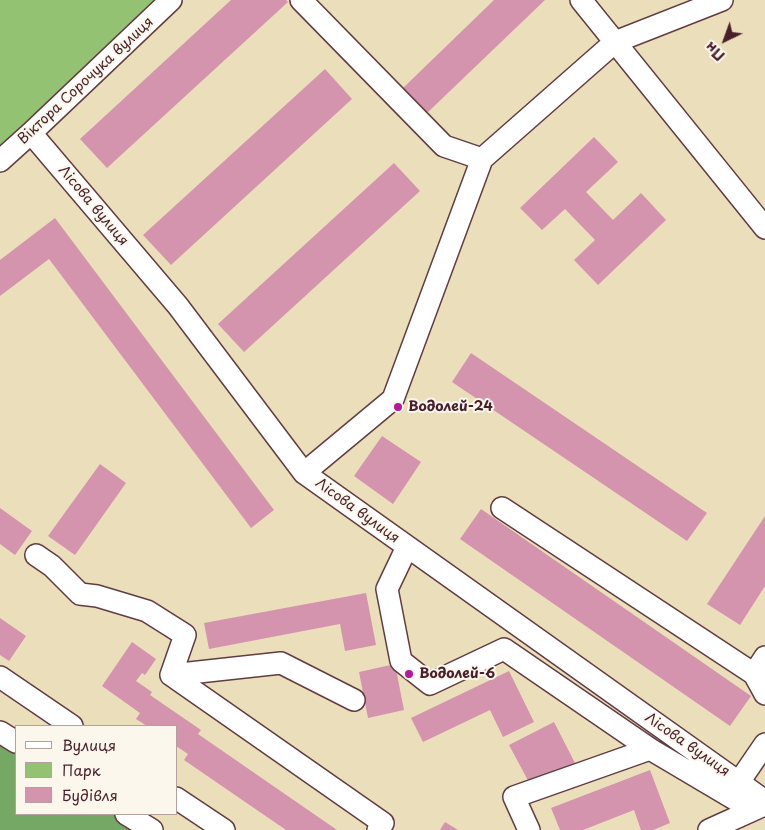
<!DOCTYPE html>
<html>
<head>
<meta charset="utf-8">
<style>
  body { margin:0 }
  #map { position:relative; width:765px; height:830px; overflow:hidden; background:#ebdebb; font-family:"Playpen Sans",sans-serif }
  canvas { display:block }
  .legend { position:absolute; left:15px; top:725px; width:162px; height:90px; box-sizing:border-box; background:#fbf7ec; border:1px solid #b4a19f; margin:0; padding:6px 9px; list-style:none; font-size:15px; color:#4a1f2b }
  .legend li { display:flex; align-items:center; gap:10px; height:25px }
  .legend b { width:25px; border:1px solid #b4a19f }
  .north { position:absolute; left:700px; top:15px; width:50px; height:50px; -webkit-text-stroke:4px #fbf7ec; paint-order:stroke; rotate:222deg; font-size:14px; font-weight:700; line-height:20px; text-align:center; color:#4a1f2b }
  .north::after { content:''; display:block; margin:auto; width:18px; height:22px; background:#4a1f2b; clip-path:polygon(50% 0,100% 100%,50% 72%,0 100%) }
</style>
</head>
<body>
<div id="map">
<canvas width="765" height="830"></canvas>
<ul class="legend">
<li><b style="height:6px;background:#fff"></b>Вулиця</li>
<li><b style="height:14px;background:#92c272"></b>Парк</li>
<li><b style="height:14px;background:#d594ae"></b>Будівля</li>
</ul>
<div class="north">Пн</div>
</div>
<script>
const c = document.querySelector('canvas').getContext('2d');
c.lineJoin = 'round';
function fillPath(path, color) {
  c.fillStyle = color;
  c.fill(path, 'evenodd');
}
function shape(rows) {
  const path = new Path2D();
  for (const r of rows) {
    path.moveTo(r[0], r[1]);
    for (let i = 2; i < r.length; i += 2) path.lineTo(r[i], r[i + 1]);
  }
  return path;
}
function trace(path, color, width, dash) {
  c.strokeStyle = color;
  c.lineWidth = width;
  c.lineCap = dash ? 'butt' : 'round';
  c.setLineDash(dash || []);
  c.stroke(path);
}
function drawText(font, color, halo, rows, align = 'center') {
  c.font = font + ' "Playpen Sans",sans-serif';
  c.lineWidth = 4;
  c.setLineDash([]);
  c.textBaseline = 'middle';
  c.strokeStyle = halo;
  c.fillStyle = color;
  for (const [text, x, y, turn = 0] of rows) {
    c.save();
    c.translate(x, y);
    c.rotate((+turn || 0) * Math.PI / 180);
    c.textAlign = isNaN(turn) ? turn : align;
    if (halo) c.strokeText(text, 0, 0);
    c.fillText(text, 0, 0);
    c.restore();
  }
}
const green = shape([
  [0,0,171,0,0,161]
]);
const forest = shape([
  [0,732,16,742,16,814,126,814,152,830,0,830]
]);
const building = shape([
  [231,0,286,0,288,2,107,168,80,139],
  [494,0,545,0,426,114,402,89],
  [325,69,352,99,171,265,143,235],
  [594,137,618,162,586,192,613,220,641,193,666,220,598,285,574,260,595,240,565,209,542,230,520,208],
  [394,163,420,191,244,352,218,324],
  [55,218,274,510,251,528,49,259,0,296,0,260],
  [471,353,707,513,687,541,452,382],
  [382,436,421,462,393,504,354,476],
  [100,464,126,483,75,555,48,536],
  [0,508,32,531,15,555,0,544],
  [481,509,751,696,730,726,460,539],
  [765,516,765,586,740,625,707,604],
  [366,593,376,645,345,651,340,624,209,649,204,623],
  [0,618,26,636,9,661,0,655],
  [132,642,156,659,145,675,142,673,136,681,152,692,150,695,201,730,198,734,337,830,286,830,184,760,188,754,176,746,176,726,147,726,136,719,140,713,102,686],
  [395,664,404,710,368,718,359,672],
  [509,671,534,722,503,737,490,710,423,742,411,718],
  [554,722,575,763,531,786,509,745],
  [650,770,670,823,653,830,641,830,634,810,583,830,560,830,551,808],
  [445,822,458,830,440,830]
]);
const minor = shape([
  [301,0,444,146,482,159,615,42,722,0],
  [581,0,765,228],
  [31,133,178,306,304,473,765,801],
  [0,161,31,133,171,0],
  [304,473,393,399,482,159],
  [502,508,754,674],
  [407,547,387,589,401,661,430,684,504,649,650,749],
  [36,555,52,566,80,594,97,596,147,611,185,635,171,675],
  [765,657,754,674,765,694],
  [0,677,72,726],
  [354,700,281,663,171,675,383,823,378,830],
  [0,732,16,742],
  [739,782,765,744],
  [176,798,224,830],
  [126,814,152,830],
  [529,830,514,797,650,749,753,810],
  [709,830,762,806]
]);
const markers = [
  [398,407,5,"#b5179e"],
  [409,674,5,"#b5179e"]
];
const streetNames = [
  ["Віктора Сорочука вулиця",86,81,-43],
  ["Лісова вулиця",93,206,50],
  ["Лісова вулиця",357,511,36],
  ["Лісова вулиця",687,745,35]
];
const poiNames = [
  ["Водолей-24",408,407],
  ["Водолей-6",419,674]
];
fillPath(green, '#92c272');
fillPath(forest, '#75a864');
fillPath(building, '#d594ae');
trace(minor, '#623c41', 24);
trace(minor, '#fff', 21);
for (const [x, y, r, color] of markers) {
  const dot = new Path2D();
  dot.arc(x, y, r, 0, 2 * Math.PI);
  c.fillStyle = color;
  c.fill(dot);
  trace(dot, '#fbf7ec', 2);
}
drawText('14px', '#4a1f2b', '#fbf7ec', streetNames);
drawText('bold 14px', '#4a1f2b', '#fbf7ec', poiNames, 'left');
</script>
</body>
</html>
